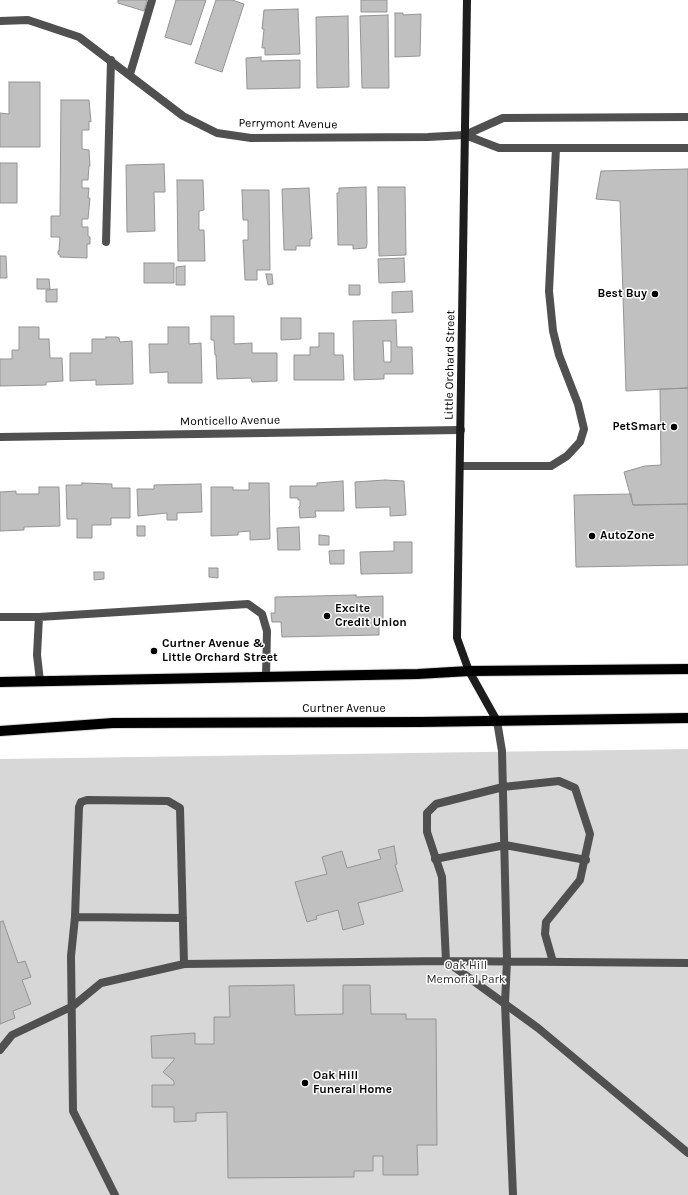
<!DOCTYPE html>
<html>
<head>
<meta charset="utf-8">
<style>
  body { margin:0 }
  canvas { display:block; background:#fff }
</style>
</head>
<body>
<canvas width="688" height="1195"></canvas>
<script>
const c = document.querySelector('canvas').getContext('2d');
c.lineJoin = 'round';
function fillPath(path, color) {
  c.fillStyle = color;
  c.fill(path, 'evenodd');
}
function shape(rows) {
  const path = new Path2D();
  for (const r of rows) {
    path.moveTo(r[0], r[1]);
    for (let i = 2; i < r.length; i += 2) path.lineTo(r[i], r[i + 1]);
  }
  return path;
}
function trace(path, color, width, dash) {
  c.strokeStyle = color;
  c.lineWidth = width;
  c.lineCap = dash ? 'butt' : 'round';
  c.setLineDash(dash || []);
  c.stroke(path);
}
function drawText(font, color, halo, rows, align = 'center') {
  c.font = font + ' Karla,sans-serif';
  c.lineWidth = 3;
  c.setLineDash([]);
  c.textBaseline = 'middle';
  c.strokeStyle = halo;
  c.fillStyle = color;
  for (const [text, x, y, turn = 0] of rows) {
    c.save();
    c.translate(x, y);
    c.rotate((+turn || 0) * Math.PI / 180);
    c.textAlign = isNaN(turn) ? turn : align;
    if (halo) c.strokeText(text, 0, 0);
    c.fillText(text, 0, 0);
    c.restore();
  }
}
const green = shape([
  [688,749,688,1195,0,1195,0,759]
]);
const building = shape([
  [118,0,147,0,144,11,118,3,118,0],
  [176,0,206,0,191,45,165,37,176,0],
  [216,0,232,0,244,4,222,72,195,63,216,0],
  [361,0,387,0,387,12,361,12,361,0],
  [298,9,300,54,265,55,265,48,262,48,264,29,262,29,264,10,298,9],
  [395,13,403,13,403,15,421,14,420,56,395,57,395,13],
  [388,15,389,88,362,88,360,16,388,15],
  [348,16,349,87,317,88,316,17,348,16],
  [261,57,261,61,300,60,300,88,247,89,246,58,261,57],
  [9,82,40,82,40,147,0,147,0,113,9,114,9,82],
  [61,100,89,100,91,122,89,121,89,130,82,130,82,149,89,150,90,166,89,166,88,180,82,180,82,188,89,188,88,198,90,198,88,219,82,219,82,227,88,227,88,236,90,237,90,244,87,244,87,258,60,257,60,255,58,254,58,251,59,251,60,237,51,237,51,216,60,216,61,100],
  [0,163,17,163,17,203,0,203,0,163],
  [164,164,165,192,154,192,155,231,127,232,126,165,164,164],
  [688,169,688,388,626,391,620,201,596,199,601,171,688,169],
  [177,180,203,180,204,210,199,211,199,230,204,230,205,261,178,261,177,180],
  [366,187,367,244,366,248,353,249,353,245,338,245,337,193,339,193,339,188,366,187],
  [378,187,405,187,406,255,379,256,378,187],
  [309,188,312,239,310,239,310,246,296,246,296,250,284,250,282,189,309,188],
  [242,190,269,190,270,270,257,270,257,280,245,280,243,240,248,240,248,220,243,220,242,190],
  [0,256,6,256,7,278,0,278,0,256],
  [404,258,405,282,379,283,378,259,404,258],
  [144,263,174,263,174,283,144,283,144,263],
  [185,266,185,285,176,285,176,267,185,266],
  [266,274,272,274,273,284,268,285,266,274],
  [37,279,49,279,50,289,37,289,37,279],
  [349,285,360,285,360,295,349,295,349,285],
  [57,289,57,302,46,302,46,290,57,289],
  [412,291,413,312,392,313,392,292,412,291],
  [211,316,234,316,234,344,252,343,252,353,277,353,277,381,252,382,251,378,217,379,216,355,215,355,214,340,211,340,211,316],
  [281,318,301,318,301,339,281,340,281,318],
  [396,320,397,347,412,347,413,374,384,374,384,379,354,380,353,321,396,320],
  [383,341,391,341,391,362,384,362,383,341],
  [19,327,39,327,39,339,49,339,50,358,62,358,63,381,46,382,46,385,0,386,0,359,12,359,12,350,19,350,19,327],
  [168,327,189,327,189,344,201,343,202,383,168,383,168,372,150,373,149,344,168,344,168,327],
  [319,333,334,333,334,355,343,355,344,380,294,380,294,355,310,355,310,347,319,347,319,333],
  [106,337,117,337,119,338,120,342,132,341,133,384,96,385,96,380,70,381,70,353,92,353,92,339,106,339,106,337],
  [688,388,688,504,633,505,624,472,645,466,661,465,660,389,688,388],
  [385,480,404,481,406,515,390,516,390,507,356,508,355,482,385,480],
  [343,481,344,511,315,511,316,517,300,518,299,507,300,506,300,500,298,500,298,498,290,498,290,486,317,486,317,483,343,481],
  [82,483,112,484,112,488,130,488,130,518,111,518,111,525,92,525,92,538,77,538,77,519,67,519,66,485,82,485,82,483],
  [249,483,269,483,270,539,250,540,250,531,238,532,238,535,211,536,211,487,233,487,233,490,249,490,249,483],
  [201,484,202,512,177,513,177,520,167,520,167,513,138,516,137,489,154,489,154,485,201,484],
  [39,487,59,487,60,526,24,527,24,530,0,531,0,492,16,491,16,494,39,494,39,487],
  [631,494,633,505,688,504,688,565,576,567,574,495,631,494],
  [137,526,145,526,145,536,137,536,137,526],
  [299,527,300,550,278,550,277,528,299,527],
  [319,535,329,536,329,545,319,545,319,535],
  [394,542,412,542,412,573,361,574,360,552,394,551,394,542],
  [344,550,344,564,330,564,329,551,344,550],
  [209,568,218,568,218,578,209,577,209,568],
  [94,572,104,572,104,579,94,580,94,572],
  [356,595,356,597,383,596,383,619,379,619,379,635,282,637,281,622,272,622,271,613,275,613,275,597,356,595],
  [394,846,397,864,395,865,403,891,358,903,364,924,343,930,338,910,316,916,317,919,307,922,295,882,327,874,322,857,342,851,347,868,381,859,378,850,394,846],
  [3,921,18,963,25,961,31,977,22,980,31,1004,13,1011,15,1018,0,1024,0,922,3,921],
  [294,985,295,1015,343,1014,343,985,370,985,371,1014,406,1014,406,1019,436,1019,437,1145,417,1145,418,1175,383,1175,383,1156,373,1156,373,1171,354,1171,354,1177,228,1178,227,1112,196,1113,196,1121,174,1122,174,1107,152,1107,152,1085,174,1085,174,1081,163,1072,174,1060,174,1058,152,1058,151,1036,195,1033,195,1044,214,1044,214,1017,230,1017,229,986,294,985]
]);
const lane = shape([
  [130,74,152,0],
  [465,135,503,118,688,117],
  [465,135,499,148,688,148],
  [106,242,111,60],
  [461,466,551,466,567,456,580,442,584,429,578,404,559,355,553,331,549,291,556,148],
  [0,617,39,617,248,604,262,614,267,631,266,676],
  [39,617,37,655,40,681],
  [497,721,502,751,507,961,505,1003,513,1195],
  [435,859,505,845,586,860],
  [75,917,183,918],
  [553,962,545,934,546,922,580,880,590,834,575,788,559,781,503,787,436,804,427,813,427,832,442,877,446,961,538,1028,688,1153],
  [0,1050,12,1035,73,1006,101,983,184,964,446,961,688,963],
  [115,1195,73,1111,71,956,75,917,79,807,81,802,87,800,168,801,180,808,184,964]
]);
const street = shape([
  [0,21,28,20,79,37,183,116,217,133,251,138,428,137,465,135],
  [0,437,461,430]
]);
const secondary = shape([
  [467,0,457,638,469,671,497,721]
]);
const primary = shape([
  [0,682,418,674,469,671,688,669],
  [0,731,113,723,420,722,688,718]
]);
const markers = [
  [655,294,4,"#000"],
  [674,427,4,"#000"],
  [592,536,4,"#000"],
  [327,616,4,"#000"],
  [154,651,4,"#000"],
  [305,1083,4,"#000"]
];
const streetNames = [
  ["Perrymont Avenue",288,124,1],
  ["Little Orchard Street",450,365,-89],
  ["Monticello Avenue",230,421,-1],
  ["Curtner Avenue",344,709]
];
const poiNames = [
  ["Best Buy",647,294,"right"],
  ["PetSmart",666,427,"right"],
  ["AutoZone",600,536],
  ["Excite",335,609],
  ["Credit Union",335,623],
  ["Curtner Avenue &",162,644],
  ["Little Orchard Street",162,658],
  ["Oak Hill",313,1076],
  ["Funeral Home",313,1090]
];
const parkNames = [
  ["Oak Hill",466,966],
  ["Memorial Park",466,980]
];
fillPath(green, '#d7d7d7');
fillPath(building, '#c0c0c0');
trace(building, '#949494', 1);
trace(primary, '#dbdbdb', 12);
trace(lane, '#505050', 8);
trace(street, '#505050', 8);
trace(secondary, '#1d1d1d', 8);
trace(primary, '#000', 10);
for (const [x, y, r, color] of markers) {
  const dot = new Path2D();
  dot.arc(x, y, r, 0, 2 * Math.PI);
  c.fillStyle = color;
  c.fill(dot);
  trace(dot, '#fff', 1.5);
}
drawText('12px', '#000', '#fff', streetNames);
drawText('bold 12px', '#000', '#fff', poiNames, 'left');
drawText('12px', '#2e2e2e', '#fff', parkNames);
</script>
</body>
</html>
